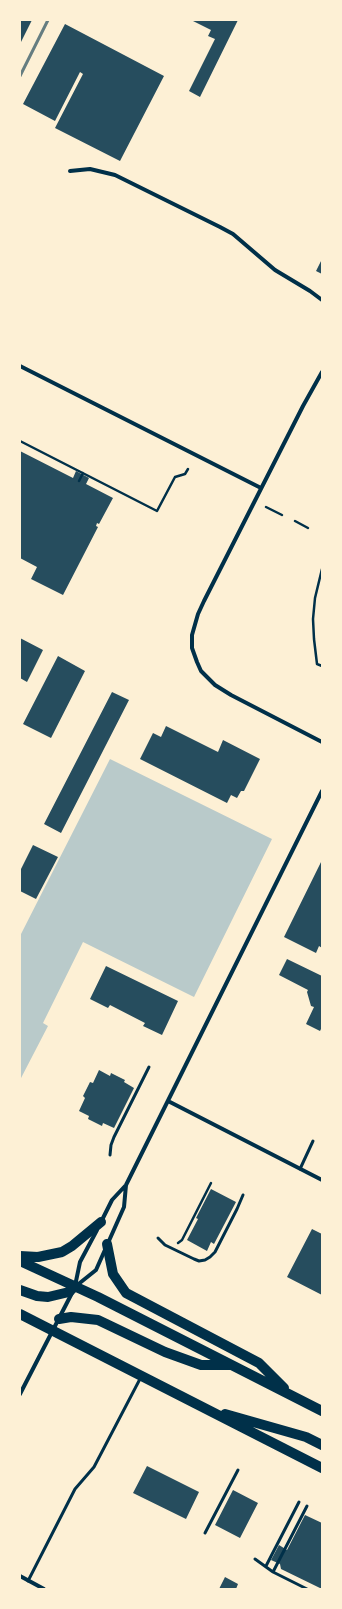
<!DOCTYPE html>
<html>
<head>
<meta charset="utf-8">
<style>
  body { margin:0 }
  #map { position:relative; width:342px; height:1609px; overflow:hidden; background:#fdf0d5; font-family:"IBM Plex Sans",sans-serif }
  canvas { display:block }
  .frame { position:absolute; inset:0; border:21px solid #fdf0d5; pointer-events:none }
</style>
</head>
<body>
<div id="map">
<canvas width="342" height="1609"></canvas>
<div class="frame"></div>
</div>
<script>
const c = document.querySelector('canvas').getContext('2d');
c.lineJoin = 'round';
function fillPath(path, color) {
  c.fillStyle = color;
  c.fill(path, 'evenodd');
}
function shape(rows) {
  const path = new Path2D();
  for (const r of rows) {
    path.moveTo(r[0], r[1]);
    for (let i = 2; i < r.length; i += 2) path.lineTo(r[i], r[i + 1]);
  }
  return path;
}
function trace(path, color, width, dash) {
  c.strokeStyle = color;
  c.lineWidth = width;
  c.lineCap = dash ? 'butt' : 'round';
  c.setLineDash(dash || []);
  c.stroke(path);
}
const green = shape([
  [110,759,272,839,194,997,83,942,43,1023,48,1026,20,1080,20,936]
]);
const building = shape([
  [20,20,32,20,20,44],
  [191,20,238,20,200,97,189,91,215,39,208,36,211,30],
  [65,24,164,76,120,161,55,128,83,74,80,72,55,121,23,104],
  [322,259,322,274,316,271],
  [20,451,73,478,76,471,89,478,86,484,113,498,99,524,97,523,96,526,98,527,63,595,31,579,37,567,20,558],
  [20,638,43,650,27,682,20,678],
  [58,656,85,671,51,738,23,724],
  [112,692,129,700,61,833,44,824],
  [166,726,218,752,223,740,260,759,244,791,241,791,237,798,231,795,227,803,140,759,153,733,161,737],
  [33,845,58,857,36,899,20,891,20,871],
  [322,860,322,948,319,946,316,953,284,937],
  [287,959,322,976,322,1027,320,1031,306,1024,314,1007,311,1006,307,992,308,990,279,975],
  [106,966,178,1001,162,1035,143,1026,145,1023,110,1005,108,1008,90,999],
  [99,1070,110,1076,111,1073,125,1080,124,1082,134,1088,114,1128,103,1123,102,1126,88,1119,89,1116,79,1111,85,1098,83,1096,90,1082,93,1083],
  [211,1189,236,1202,214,1244,211,1242,207,1251,187,1240,198,1219,196,1218],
  [312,1229,322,1234,322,1295,287,1277],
  [147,1466,199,1492,186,1519,133,1493],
  [233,1490,258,1503,240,1538,215,1525],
  [305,1515,322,1523,322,1589,281,1569,280,1564,271,1560,279,1545,287,1550],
  [225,1577,238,1584,236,1589,219,1589]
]);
const path = shape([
  [20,441,157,511,175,477,185,474,188,469],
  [79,481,83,473],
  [266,507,282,515],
  [295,521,308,528],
  [322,569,315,598,313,619,314,639,317,664,322,666],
  [178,1243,182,1240,211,1183]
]);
const service = shape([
  [110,1155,111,1145,114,1137,149,1067],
  [300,1169,313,1141],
  [158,1238,165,1245,194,1259,199,1261,205,1260,210,1257,215,1252,237,1209,243,1195],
  [205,1533,238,1470],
  [255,1559,273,1572,307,1589],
  [266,1566,299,1502],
  [273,1572,307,1506],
  [28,1581,75,1489,94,1467,141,1377]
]);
const minor = shape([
  [70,171,90,169,115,175,220,227,233,234,275,270,310,291,322,300],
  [20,366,261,488],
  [322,372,303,406,204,601,198,614,192,635,192,648,197,662,201,671,215,685,231,695,322,742],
  [168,1101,322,1180],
  [101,1222,112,1200,126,1185,322,791],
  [75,1286,80,1262,97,1230],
  [76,1286,96,1270,124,1207,126,1185],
  [20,1394,72,1293],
  [20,1576,44,1589]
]);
const primary = shape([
  [107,1244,113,1274,126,1293,259,1363,284,1388],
  [20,1256,38,1257,62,1252,72,1246,101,1222],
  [20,1261,98,1297,322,1411],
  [20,1290,37,1296,48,1297,69,1292,75,1286],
  [20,1314,322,1468],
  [59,1319,71,1317,98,1320,165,1352,201,1365,230,1365],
  [225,1414,306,1437,322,1445]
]);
const rail = shape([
  [20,76,48,20]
]);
fillPath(green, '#b9caca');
fillPath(building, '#264d5e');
trace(path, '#003049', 2.5);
trace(service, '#003049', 3);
trace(minor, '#003049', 4);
trace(primary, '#003049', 10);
trace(rail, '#657d81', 3);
</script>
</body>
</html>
